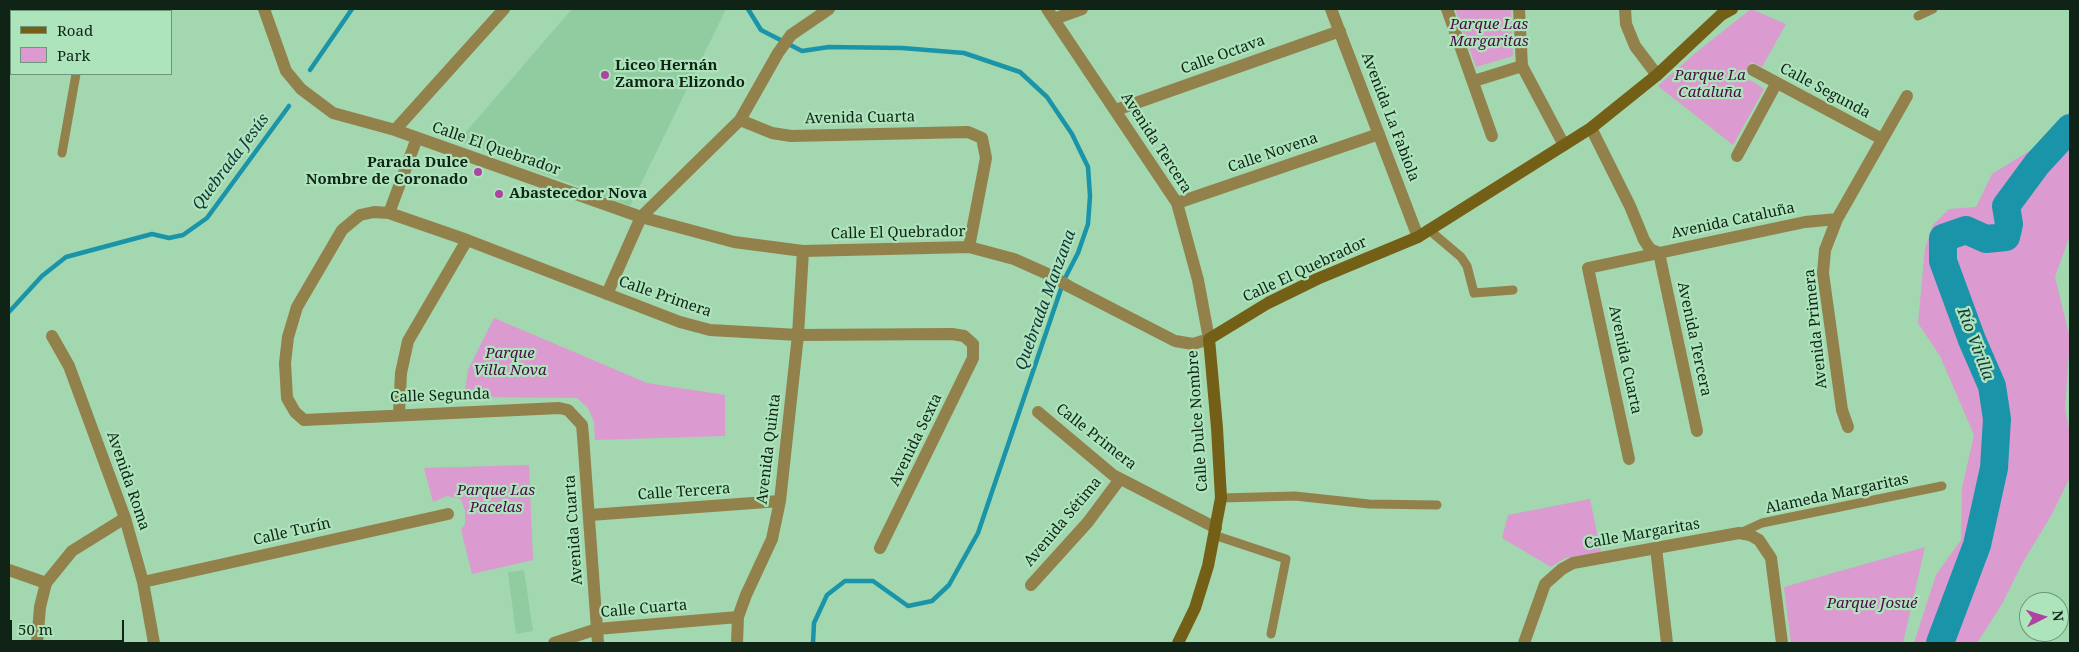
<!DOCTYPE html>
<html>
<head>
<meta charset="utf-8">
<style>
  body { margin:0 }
  #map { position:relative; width:2079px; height:652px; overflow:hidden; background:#a2d7b0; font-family:"Noto Serif",serif }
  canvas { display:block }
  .frame { position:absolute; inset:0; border:10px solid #0f2416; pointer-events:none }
  .legend { position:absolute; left:10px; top:10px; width:162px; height:65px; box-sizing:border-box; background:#aee4bc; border:1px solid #6e977a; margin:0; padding:6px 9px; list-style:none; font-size:15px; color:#0f2416 }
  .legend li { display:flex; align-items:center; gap:10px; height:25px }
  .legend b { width:25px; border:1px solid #6e977a }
  .north { position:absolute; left:2019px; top:592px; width:50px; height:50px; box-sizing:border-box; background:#aee4bc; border:1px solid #6e977a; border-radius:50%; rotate:85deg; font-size:14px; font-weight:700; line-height:20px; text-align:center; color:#0f2416 }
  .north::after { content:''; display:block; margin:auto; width:18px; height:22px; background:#af43a2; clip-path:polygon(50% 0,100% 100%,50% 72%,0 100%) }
  .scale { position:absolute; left:10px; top:620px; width:114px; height:22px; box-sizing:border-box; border:2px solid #0f2416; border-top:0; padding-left:6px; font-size:15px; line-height:18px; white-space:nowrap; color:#0f2416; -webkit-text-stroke:4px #aee4bc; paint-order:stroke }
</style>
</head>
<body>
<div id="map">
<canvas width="2079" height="652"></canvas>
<div class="frame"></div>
<ul class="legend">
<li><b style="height:6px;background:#735f15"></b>Road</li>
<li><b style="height:14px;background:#db9ad0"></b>Park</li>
</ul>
<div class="north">N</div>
<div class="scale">50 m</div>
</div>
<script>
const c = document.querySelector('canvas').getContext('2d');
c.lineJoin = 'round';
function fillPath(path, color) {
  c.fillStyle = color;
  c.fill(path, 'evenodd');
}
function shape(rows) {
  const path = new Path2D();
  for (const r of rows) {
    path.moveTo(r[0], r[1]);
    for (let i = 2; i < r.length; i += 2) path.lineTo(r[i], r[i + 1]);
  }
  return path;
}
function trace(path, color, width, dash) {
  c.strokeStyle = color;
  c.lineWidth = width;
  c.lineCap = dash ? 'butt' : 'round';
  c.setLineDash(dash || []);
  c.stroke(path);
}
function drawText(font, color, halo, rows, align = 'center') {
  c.font = font + ' "Noto Serif",serif';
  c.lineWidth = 4.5;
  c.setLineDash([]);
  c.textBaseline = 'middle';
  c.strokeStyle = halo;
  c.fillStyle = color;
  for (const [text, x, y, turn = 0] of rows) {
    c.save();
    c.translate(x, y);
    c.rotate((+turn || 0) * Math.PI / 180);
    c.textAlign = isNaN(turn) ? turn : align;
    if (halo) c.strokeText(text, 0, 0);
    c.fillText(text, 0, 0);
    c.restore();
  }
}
const built = shape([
  [572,9,726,9,630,206,458,141],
  [524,570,533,631,516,634,508,572]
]);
const green = shape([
  [1455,9,1511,9,1513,56,1476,67],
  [1751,9,1786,24,1762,67,1751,62,1744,76,1764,89,1733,145,1658,86,1693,55],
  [2070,111,2070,235,2055,277,2070,339,2065,408,2070,434,2070,477,2052,514,2023,562,2002,604,1977,643,1914,643,1936,575,1961,540,1962,488,1974,435,1940,356,1918,323,1925,248,1933,225,1949,209,1976,207,1992,174,2039,145],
  [494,318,647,383,725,395,725,436,595,440,594,422,588,408,577,398,464,397,468,370],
  [529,465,533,560,472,574,461,530,465,524,465,511,461,499,447,496,433,502,424,468],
  [1590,499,1601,552,1565,558,1551,567,1502,538,1508,515],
  [1925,547,1903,643,1791,643,1784,587]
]);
const stream = shape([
  [748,9,761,30,802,51,829,47,902,48,964,53,1020,72,1047,97,1072,134,1088,167,1090,196,1088,224,1078,253,1064,280,978,533,949,585,932,601,908,606,873,581,845,581,827,595,814,623,813,643],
  [310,70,352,9],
  [9,312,42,276,66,257,152,234,169,238,183,235,207,218,289,106]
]);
const river = shape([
  [1940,643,1977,545,1994,468,1997,419,1992,386,1972,340,1943,261,1943,238,1966,230,1986,239,2006,237,2009,224,2006,206,2037,164,2070,128]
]);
const lane = shape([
  [87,11,88,9],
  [1918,16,1933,9],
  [62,153,76,74],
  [1428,229,1461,257,1467,266,1474,293,1513,290],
  [1221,498,1295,496,1369,504,1437,505],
  [1740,533,1762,523,1942,486],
  [1214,535,1286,559,1271,634]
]);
const street = shape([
  [264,9,286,71,301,89,333,113,395,130,641,217,734,242,803,251,969,247,1014,259,1050,275,1070,287,1175,341,1193,344,1209,339,1198,280,1177,203,1047,9],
  [1331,9,1418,237],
  [1447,9,1492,136],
  [1519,9,1522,66,1564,145],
  [1625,9,1626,24,1635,46,1657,75],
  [52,11,63,9],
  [9,17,11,17],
  [1054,19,1082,9],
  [1753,70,1882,139],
  [1474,81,1522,66],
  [1116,110,1340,31],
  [740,120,772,133,791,136,968,132,982,138,986,158,969,247],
  [1591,128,1630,206,1644,240,1650,249,1659,253,1805,222,1837,219],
  [395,130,504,9],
  [417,138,389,213,374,212,360,215,342,230,297,307,288,337,285,363,287,398,295,412,304,420,559,408,568,410,582,425,583,436,598,643],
  [1737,156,1776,84],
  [1177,203,1379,134],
  [389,213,467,240,680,322,710,330,798,335,952,334,964,336,973,344,973,358,880,548],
  [607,294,641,217,740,120,778,53,791,35,829,9],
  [52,336,69,366,125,518,143,582,154,643],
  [1038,412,1113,475,1216,528],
  [399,414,401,373,408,341,467,240],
  [1848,427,1842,410,1823,273,1825,250,1837,219,1907,96],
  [1629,459,1588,268,1659,253,1697,431],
  [590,515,780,501],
  [1656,548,1667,643],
  [9,570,46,583],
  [143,582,448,514],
  [1031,585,1088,522,1120,479],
  [37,643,40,607,46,583,72,551,125,518],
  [554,643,597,629,738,617],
  [737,643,738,617,746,595,772,539,780,501,798,335,803,251],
  [1524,643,1545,584,1562,569,1573,563,1739,533,1750,535,1759,540,1771,558,1782,643]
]);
const secondary = shape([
  [1178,643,1195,608,1208,566,1221,498,1217,428,1209,339,1268,303,1317,279,1418,237,1591,128,1657,75,1721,15,1732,9]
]);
const markers = [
  [605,75,5,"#af43a2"],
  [478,172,5,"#af43a2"],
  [499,194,5,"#af43a2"]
];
const parkNames = [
  ["Parque Las",1489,25],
  ["Margaritas",1489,42],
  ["Parque La",1710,76],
  ["Cataluña",1710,93],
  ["Parque",510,354],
  ["Villa Nova",510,371],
  ["Parque Las",496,491],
  ["Pacelas",496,508],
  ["Parque Josué",1872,604]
];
const streetNames = [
  ["Calle Octava",1223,55,-20],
  ["Calle Segunda",1825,91,28],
  ["Avenida La Fabiola",1390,117,69],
  ["Avenida Cuarta",860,118,-1],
  ["Avenida Tercera",1156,143,57],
  ["Calle El Quebrador",496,149,19],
  ["Calle Novena",1273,153,-19],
  ["Avenida Cataluña",1733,221,-12],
  ["Calle El Quebrador",898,233,-1],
  ["Calle El Quebrador",1305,270,-25],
  ["Calle Primera",665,297,19],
  ["Avenida Primera",1816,329,-96],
  ["Avenida Tercera",1694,339,78],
  ["Avenida Cuarta",1625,360,78],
  ["Calle Segunda",440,396,-2],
  ["Calle Dulce Nombre",1198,421,-94],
  ["Calle Primera",1096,437,38],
  ["Avenida Sexta",916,440,-64],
  ["Avenida Quinta",769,449,-83],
  ["Avenida Roma",128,481,71],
  ["Calle Tercera",684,492,-4],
  ["Alameda Margaritas",1837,494,-12],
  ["Avenida Sétima",1063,522,-50],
  ["Avenida Cuarta",574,530,-94],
  ["Calle Turín",292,532,-13],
  ["Calle Margaritas",1642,534,-10],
  ["Calle Cuarta",644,609,-5]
];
const poiNames = [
  ["Liceo Hernán",615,66],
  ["Zamora Elizondo",615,83],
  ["Parada Dulce",468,163,"right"],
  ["Nombre de Coronado",468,180,"right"],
  ["Abastecedor Nova",509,194]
];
const waterNames = [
  ["Quebrada Jesús",231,162,-53],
  ["Quebrada Manzana",1046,300,-70],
  ["Río Virilla",1975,344,69]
];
fillPath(built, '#90cca0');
fillPath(green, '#db9ad0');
trace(stream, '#1a94a8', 4.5);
trace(river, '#1a94a8', 28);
trace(lane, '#92814b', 9);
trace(street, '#92814b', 12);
trace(secondary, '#735f15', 12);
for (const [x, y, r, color] of markers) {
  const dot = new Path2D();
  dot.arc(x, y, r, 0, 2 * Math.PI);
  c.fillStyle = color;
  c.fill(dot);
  trace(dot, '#aee4bc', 2);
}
drawText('italic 15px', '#4d0a47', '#aee4bc', parkNames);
drawText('15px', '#0f2416', '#aee4bc', streetNames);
drawText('bold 15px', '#0f2416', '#aee4bc', poiNames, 'left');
drawText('italic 16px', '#13343a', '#aee4bc', waterNames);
</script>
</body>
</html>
